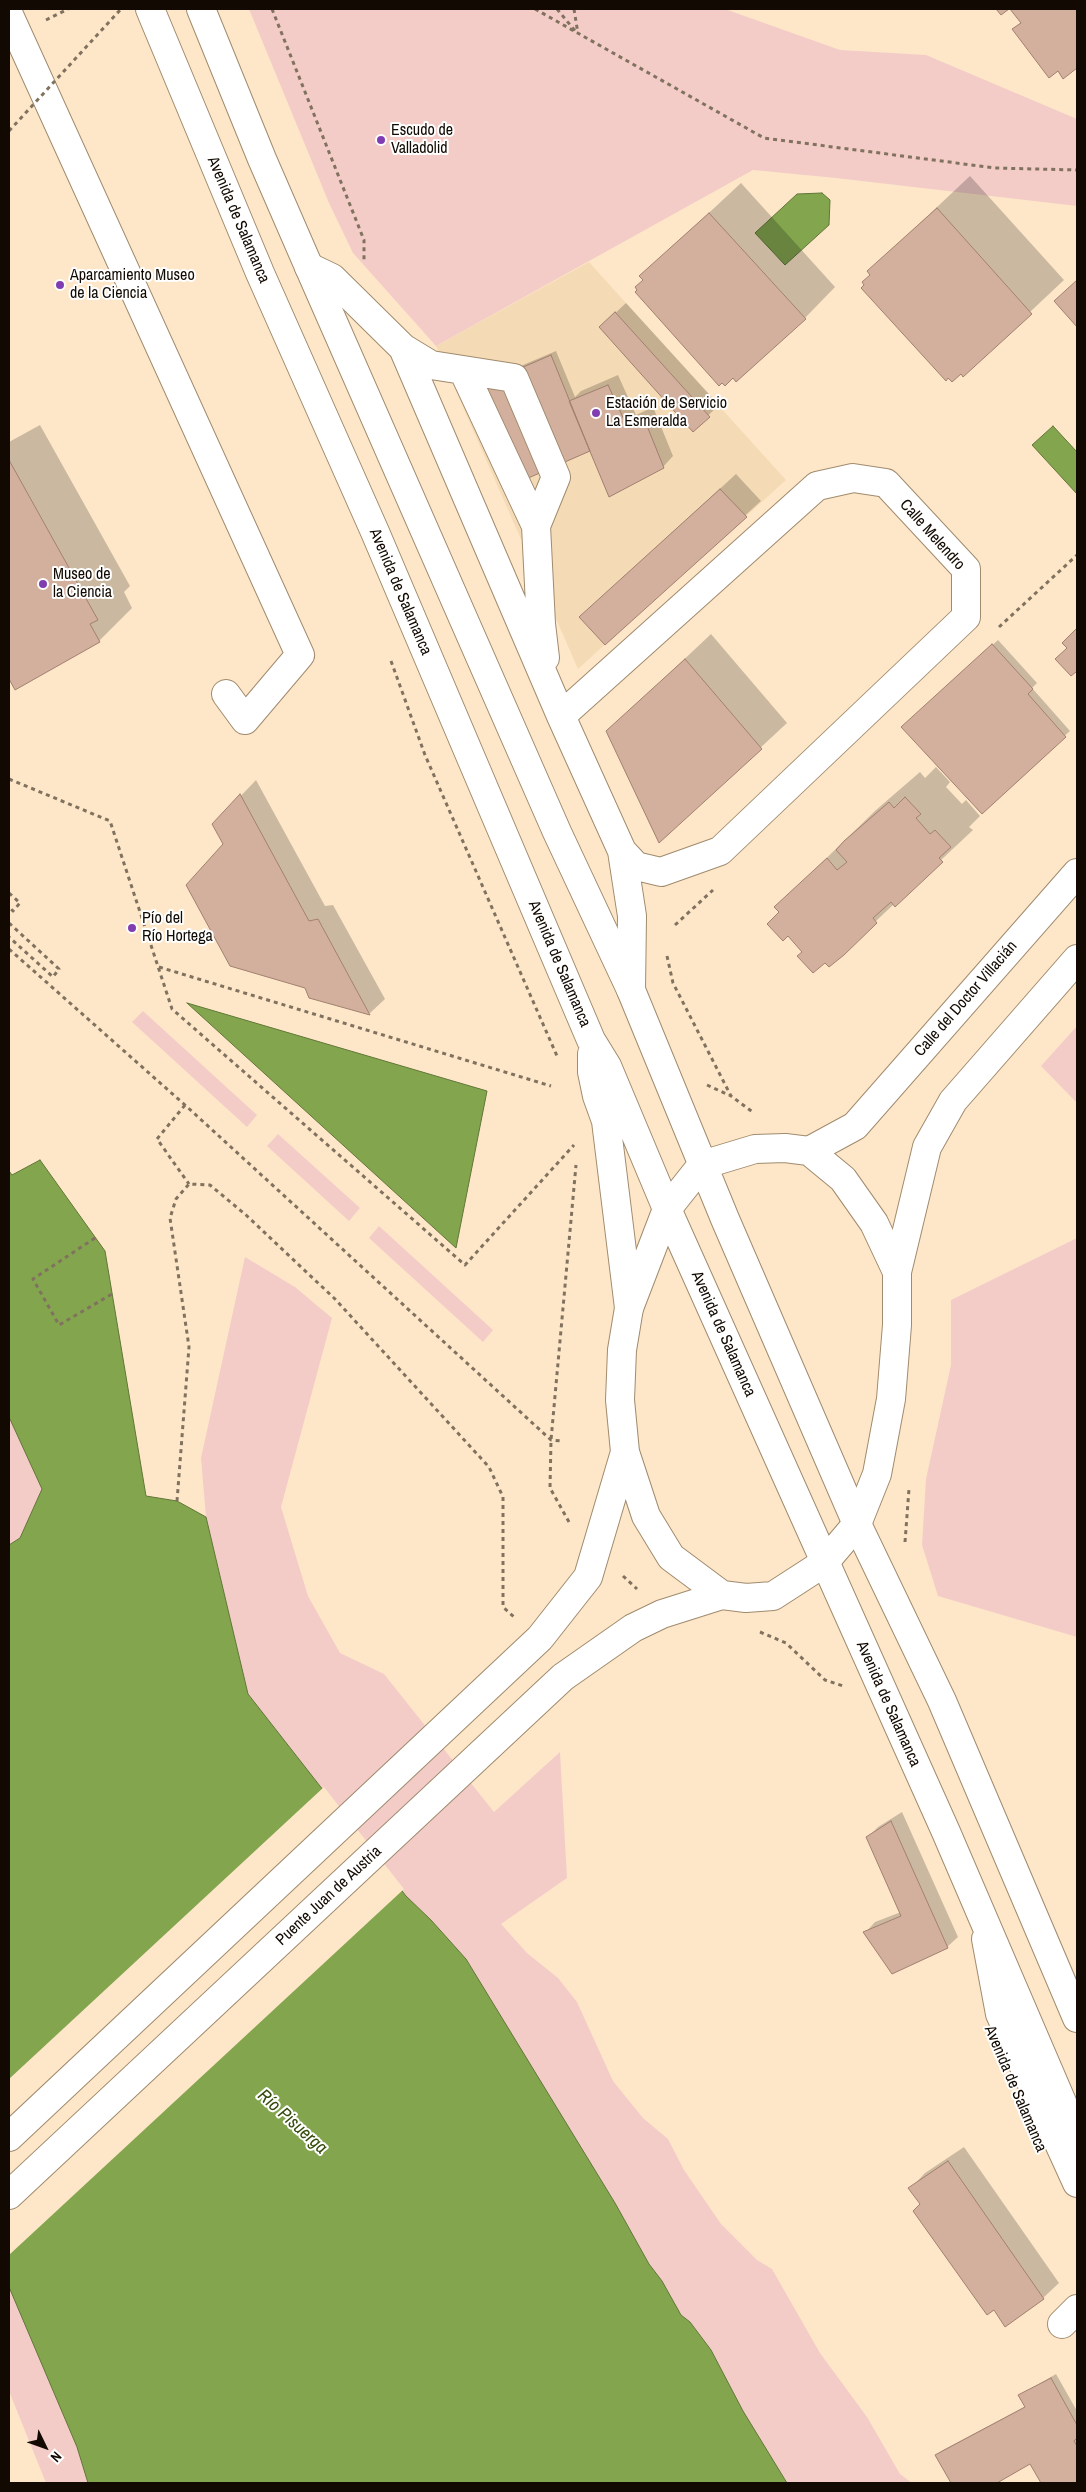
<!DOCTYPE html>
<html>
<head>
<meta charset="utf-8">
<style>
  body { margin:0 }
  #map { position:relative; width:1086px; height:2492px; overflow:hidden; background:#fee7c8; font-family:"Archivo Narrow",sans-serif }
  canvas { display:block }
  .frame { position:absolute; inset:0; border:10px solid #120a02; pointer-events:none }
  .north { position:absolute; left:20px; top:2422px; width:50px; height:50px; -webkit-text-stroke:4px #fff; paint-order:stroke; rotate:132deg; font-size:14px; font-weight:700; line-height:20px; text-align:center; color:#120a02 }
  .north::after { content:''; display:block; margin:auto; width:18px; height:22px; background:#120a02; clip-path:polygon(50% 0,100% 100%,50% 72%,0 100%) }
</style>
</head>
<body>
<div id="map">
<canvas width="1086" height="2492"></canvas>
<div class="frame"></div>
<div class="north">N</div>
</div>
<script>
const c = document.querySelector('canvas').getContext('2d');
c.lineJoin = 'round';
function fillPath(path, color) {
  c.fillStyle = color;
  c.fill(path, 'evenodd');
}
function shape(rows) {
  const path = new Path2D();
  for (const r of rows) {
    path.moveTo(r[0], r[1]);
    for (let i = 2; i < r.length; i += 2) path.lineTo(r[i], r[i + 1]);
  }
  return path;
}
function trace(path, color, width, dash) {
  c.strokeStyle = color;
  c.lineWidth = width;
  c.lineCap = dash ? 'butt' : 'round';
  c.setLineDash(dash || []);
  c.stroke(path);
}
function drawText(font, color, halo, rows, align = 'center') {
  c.font = font + ' "Archivo Narrow",sans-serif';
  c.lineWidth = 4;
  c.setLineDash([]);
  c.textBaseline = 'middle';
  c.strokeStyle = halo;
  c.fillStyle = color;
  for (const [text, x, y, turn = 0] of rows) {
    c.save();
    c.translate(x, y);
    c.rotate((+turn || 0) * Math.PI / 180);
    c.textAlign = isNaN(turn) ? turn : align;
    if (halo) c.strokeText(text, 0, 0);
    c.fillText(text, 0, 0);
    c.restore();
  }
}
const built = shape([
  [589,262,786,480,578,669,436,346]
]);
const green = shape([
  [249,9,725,9,840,50,926,55,1077,119,1077,206,836,178,753,170,436,346,353,253,329,203],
  [143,1011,257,1115,247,1127,132,1022],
  [1077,1026,1077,1103,1041,1066],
  [278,1134,360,1208,349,1221,267,1146],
  [379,1226,493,1330,483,1342,369,1238],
  [1077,1238,1077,1637,938,1596,922,1545,926,1479,951,1365,951,1300],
  [245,1257,295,1287,332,1318,281,1507,308,1596,340,1653,384,1674,494,1812,560,1752,567,1878,501,1924,527,1953,558,1978,577,2002,613,2081,643,2118,668,2139,684,2170,721,2224,757,2260,772,2269,820,2353,867,2417,900,2474,912,2483,787,2483,743,2411,711,2350,690,2322,681,2315,662,2281,649,2264,615,2203,466,1959,431,1920,406,1896,248,1694,206,1517,201,1458],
  [9,1417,42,1489,20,1538,9,1545],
  [9,2287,77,2447,88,2483,46,2483,9,2391]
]);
const water = shape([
  [822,193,830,200,829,225,785,265,755,233,797,194,822,193],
  [1053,426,1077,452,1077,494,1032,445,1053,426],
  [187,1003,487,1091,456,1248,187,1003],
  [40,1160,105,1251,146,1496,177,1501,206,1517,248,1694,406,1896,431,1920,466,1959,615,2203,649,2264,662,2281,681,2315,690,2322,711,2350,743,2411,787,2483,88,2483,77,2447,9,2287,9,1545,20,1538,42,1489,9,1417,9,1171,12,1175,40,1160]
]);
const pier = shape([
  [324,1787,404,1889,9,2255,9,2079]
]);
const shadow = shape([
  [1011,9,1077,9,1077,67,1064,77,1013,29,1021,22],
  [970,176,1064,280,963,375,869,271],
  [741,183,835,287,805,318,645,279,641,276],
  [626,303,719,405,693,430,611,317],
  [556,351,575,397,581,391,618,375,636,415,653,407,673,456,663,467,591,449,490,379],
  [40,425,130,586,124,592,132,608,99,641,16,688,9,676,9,442],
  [736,474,761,501,605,643,580,617],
  [711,634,787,723,660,841,608,731],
  [998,640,1037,683,1032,688,1070,731,982,812,908,722],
  [936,767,950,782,946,787,962,804,966,800,980,816,969,827,973,830,829,965,804,952,776,907,876,810,920,772,925,778],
  [256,780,325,906,333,905,385,999,370,1013,310,997,214,824],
  [902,1812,958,1937,947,1947,865,1933,875,1922,901,1912,868,1837,878,1827],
  [964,2147,1059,2283,1043,2298,921,2204,910,2189,925,2173],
  [1056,2374,1077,2411,1077,2483,1042,2483,1031,2462,995,2483,952,2483,936,2456,941,2451,1026,2406,1020,2395]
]);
const building = shape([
  [996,9,1009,9,1001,15,996,9],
  [1010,9,1077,9,1077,68,1063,79,1058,71,1049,78,1012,29,1021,23,1010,9],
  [937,208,1032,314,963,377,961,374,952,382,948,378,946,381,861,288,864,285,862,282,870,275,867,271,937,208],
  [709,213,806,319,736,382,733,378,725,386,722,383,719,386,635,292,637,290,635,287,643,280,639,276,709,213],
  [1077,280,1077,327,1054,301,1077,280],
  [615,312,710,417,693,432,599,327,615,312],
  [551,355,590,451,526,479,484,384,551,355],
  [608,385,626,424,643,416,664,468,609,497,569,401,608,385],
  [9,460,98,620,90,624,100,642,15,690,9,679,9,460],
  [720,489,747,517,605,645,579,617,720,489],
  [1077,628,1077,673,1076,672,1071,676,1055,659,1067,648,1062,643,1077,628],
  [992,644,1033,689,1028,694,1066,737,982,814,901,727,992,644],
  [685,659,762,749,659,843,606,731,685,659],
  [240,794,309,921,318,919,370,1015,309,998,305,988,230,966,186,885,223,844,212,824,240,794],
  [905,797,921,814,916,818,930,834,935,830,951,847,939,858,943,862,895,907,891,902,873,918,877,923,844,955,829,967,825,963,813,973,797,956,802,952,788,936,783,941,767,924,779,912,774,907,827,858,837,870,847,862,836,850,844,841,889,802,894,808,905,797],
  [891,1821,948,1948,892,1974,863,1932,901,1916,866,1837,891,1821],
  [948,2161,1044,2299,1005,2327,994,2310,987,2315,913,2211,920,2204,908,2188,948,2161],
  [1051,2378,1077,2425,1077,2438,1074,2441,1077,2446,1077,2483,1041,2483,1030,2464,997,2483,951,2483,935,2455,1025,2407,1018,2395,1051,2378]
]);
const path = shape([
  [272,9,364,240,364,261],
  [535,9,764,138,995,168,1077,170],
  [557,9,576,32],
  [574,9,578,34],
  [46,20,68,9],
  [999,627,1077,555],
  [391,661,425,755,557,1056],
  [9,779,110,821,172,1009,465,1265,574,1145],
  [9,893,20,903,13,911,9,907],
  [9,923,59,969,53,977,9,937],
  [675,925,713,890],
  [9,949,185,1105,551,1440,562,1441],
  [667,956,673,983,731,1096,754,1113],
  [159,967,551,1086],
  [707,1085,731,1096],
  [185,1105,157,1139,189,1184],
  [95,1238,33,1279,59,1325,112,1294],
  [177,1501,189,1347,170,1218,176,1199,189,1184,210,1185,246,1215,335,1299,489,1467,503,1497,503,1607,514,1617],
  [569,1522,550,1488,551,1440,576,1165],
  [905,1542,909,1489],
  [623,1576,637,1589],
  [760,1632,786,1643,825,1680,843,1686]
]);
const minor = shape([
  [9,15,300,655,245,720,226,694],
  [309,267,332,278,403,348,561,716,622,851,632,916,631,990],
  [403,348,431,365,463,370,536,526,541,624,545,658],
  [463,370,514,378,556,477,536,526],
  [561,716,817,486,853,478,886,483,966,569,966,617,720,851,661,872,636,866,622,851],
  [809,1151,855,1126,1077,873],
  [897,1272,927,1147,953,1101,1077,959],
  [986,1939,1000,2014,1077,2183],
  [1062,2324,1077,2309]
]);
const major = shape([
  [785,1148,809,1151,843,1179,874,1223,897,1272,897,1325,891,1399,877,1474,857,1524,824,1563,773,1596,746,1598,722,1595,671,1557,646,1516,625,1452,620,1400,622,1350,629,1308,667,1209,702,1165,755,1149,785,1148],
  [9,2137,540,1638,588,1577,625,1452],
  [9,2195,563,1677,633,1628,662,1614,722,1595]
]);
const highway = shape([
  [150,9,260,273,375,532,591,1040,607,1066,667,1209,946,1832,1077,2137],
  [201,9,262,159,309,267,557,832,631,990,725,1219,857,1524,942,1701,1077,2018],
  [592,1054,592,1072,597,1096,606,1121,629,1308]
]);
const pathBridge = shape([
  [9,131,121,9]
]);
const markers = [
  [381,140,5,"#803db1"],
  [60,285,5,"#803db1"],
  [596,413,5,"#803db1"],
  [43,584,5,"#803db1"],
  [132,928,5,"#803db1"]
];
const poiNames = [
  ["Escudo de",391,131],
  ["Valladolid",391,149],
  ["Aparcamiento Museo",70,276],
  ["de la Ciencia",70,294],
  ["Estación de Servicio",606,404],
  ["La Esmeralda",606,422],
  ["Museo de",53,575],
  ["la Ciencia",53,593],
  ["Pío del",142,919],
  ["Río Hortega",142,937]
];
const streetNames = [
  ["Avenida de Salamanca",238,220,67],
  ["Calle Melendro",932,535,48],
  ["Avenida de Salamanca",400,592,67],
  ["Avenida de Salamanca",559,964,67],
  ["Calle del Doctor Villacián",966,999,-49],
  ["Avenida de Salamanca",723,1334,66],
  ["Avenida de Salamanca",888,1704,66],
  ["Puente Juan de Austria",329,1896,-43],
  ["Avenida de Salamanca",1015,2089,67]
];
const waterNames = [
  ["Río Pisuerga",292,2122,42]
];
fillPath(built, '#f5dbb5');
fillPath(green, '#f3ccc8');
fillPath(water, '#83a54e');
trace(water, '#617637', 1);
fillPath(pier, '#fee7c8');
fillPath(shadow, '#0003');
fillPath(building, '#d3b09d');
trace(building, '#a1806f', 1);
trace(minor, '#a08b6e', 30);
trace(major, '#a08b6e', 30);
trace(highway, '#a08b6e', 30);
trace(path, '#81725f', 3, [4, 4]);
trace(minor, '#fff', 28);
trace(major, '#fff', 28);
trace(highway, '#fff', 28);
trace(pathBridge, '#81725f', 3, [4, 4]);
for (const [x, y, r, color] of markers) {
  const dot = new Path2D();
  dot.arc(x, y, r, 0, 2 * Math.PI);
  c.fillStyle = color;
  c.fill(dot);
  trace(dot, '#fff', 2);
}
drawText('16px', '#120a02', '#fff', poiNames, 'left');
drawText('16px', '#120a02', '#fff', streetNames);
drawText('italic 18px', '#354b0a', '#fff', waterNames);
</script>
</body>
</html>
